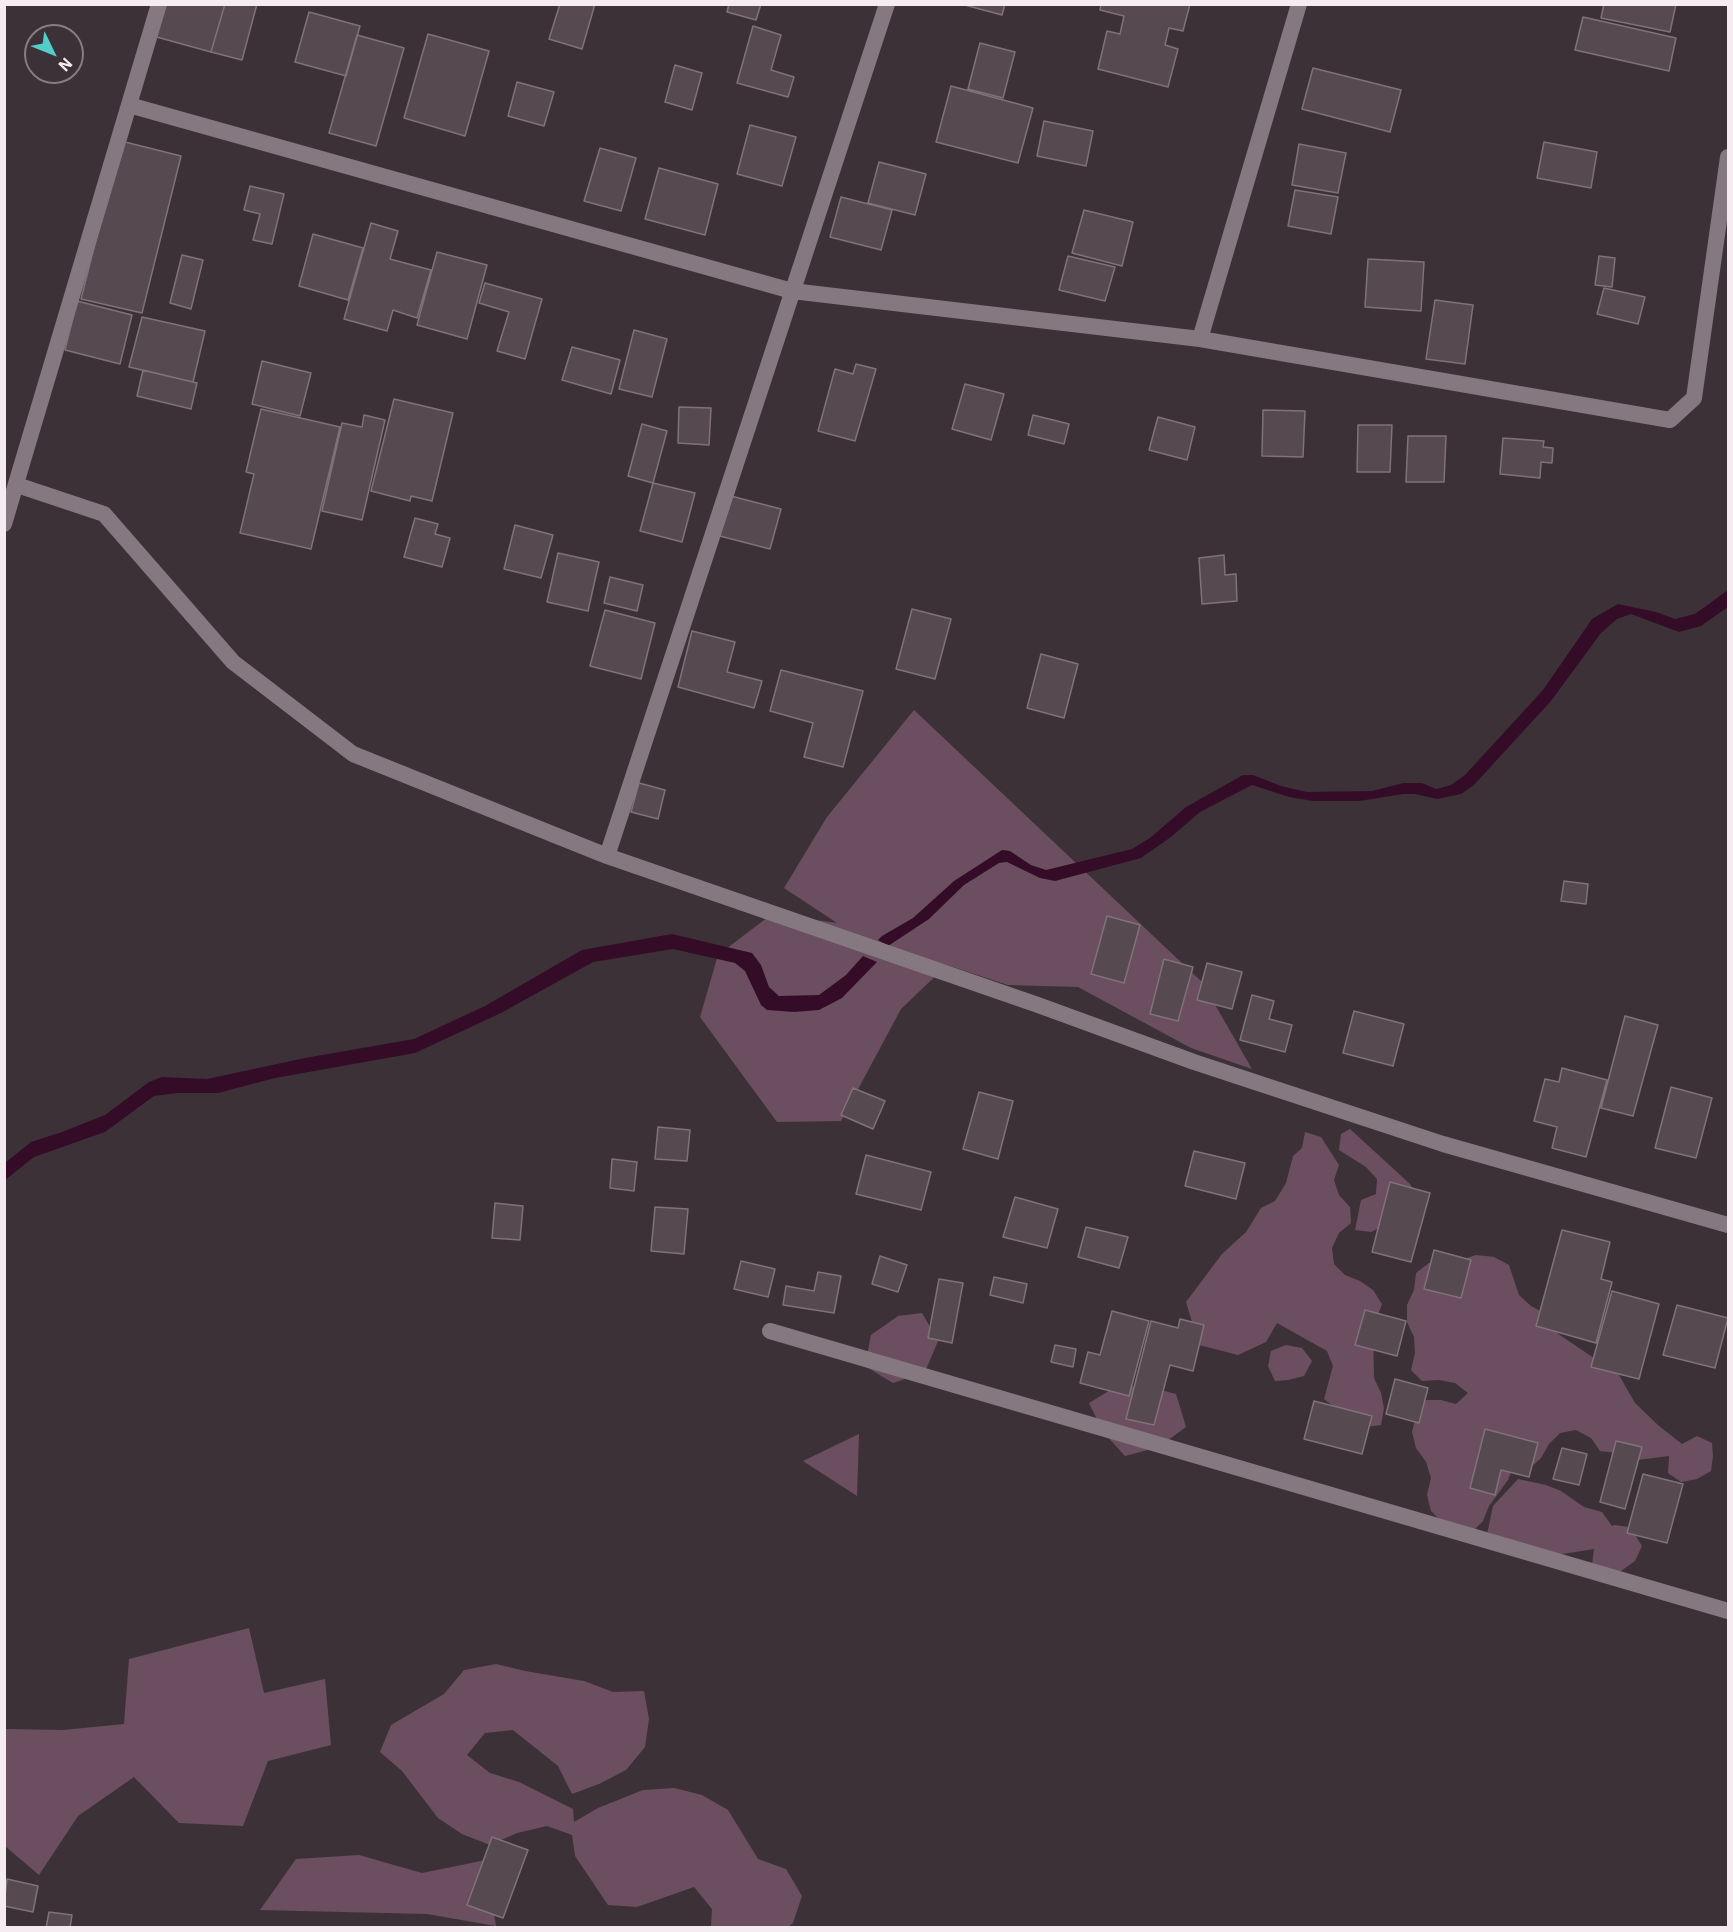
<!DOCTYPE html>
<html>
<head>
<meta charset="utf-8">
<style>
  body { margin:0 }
  #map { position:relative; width:1733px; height:1932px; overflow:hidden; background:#3d3138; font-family:"IBM Plex Sans",sans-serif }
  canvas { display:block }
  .frame { position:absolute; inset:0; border:6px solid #f4ecf0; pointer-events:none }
  .north { position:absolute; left:24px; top:24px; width:60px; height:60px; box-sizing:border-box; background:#3d3138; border:2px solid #867c82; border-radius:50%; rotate:133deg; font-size:16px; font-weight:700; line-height:24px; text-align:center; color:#f4ecf0 }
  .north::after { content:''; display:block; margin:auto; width:21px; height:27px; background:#53cdc9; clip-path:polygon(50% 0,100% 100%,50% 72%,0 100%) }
</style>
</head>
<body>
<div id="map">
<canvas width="1733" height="1932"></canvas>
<div class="frame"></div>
<div class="north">N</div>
</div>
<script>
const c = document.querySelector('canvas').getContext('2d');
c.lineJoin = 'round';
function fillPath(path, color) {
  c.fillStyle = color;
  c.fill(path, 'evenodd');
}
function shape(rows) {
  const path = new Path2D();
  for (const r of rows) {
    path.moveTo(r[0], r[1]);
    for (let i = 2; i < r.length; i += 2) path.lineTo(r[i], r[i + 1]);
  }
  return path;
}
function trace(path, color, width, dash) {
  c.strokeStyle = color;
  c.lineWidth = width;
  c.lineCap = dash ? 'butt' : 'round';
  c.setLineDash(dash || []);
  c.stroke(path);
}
const green = shape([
  [914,710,1202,982,1252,1069,1191,1048,1078,987,1008,985,947,965,901,1009,841,1121,777,1122,700,1017,718,955,772,914,837,923,784,888,827,817],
  [1350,1129,1410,1184,1419,1198,1387,1224,1371,1232,1355,1230,1361,1200,1376,1194,1377,1179,1366,1167,1339,1150,1341,1134],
  [1305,1132,1321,1137,1339,1165,1334,1180,1339,1195,1350,1207,1351,1223,1339,1233,1332,1248,1334,1264,1345,1275,1360,1281,1373,1290,1382,1304,1373,1328,1374,1378,1381,1393,1384,1408,1381,1425,1366,1427,1337,1409,1324,1399,1333,1366,1327,1351,1277,1323,1266,1342,1238,1355,1199,1345,1186,1302,1222,1254,1246,1232,1261,1208,1275,1201,1286,1183,1293,1156,1302,1148],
  [1476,1255,1494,1257,1509,1265,1519,1295,1531,1306,1546,1314,1551,1329,1619,1375,1635,1403,1659,1426,1682,1444,1697,1436,1712,1443,1713,1456,1711,1471,1697,1479,1681,1482,1668,1473,1669,1456,1637,1460,1627,1454,1600,1451,1591,1438,1576,1430,1560,1433,1549,1444,1541,1458,1529,1469,1513,1466,1508,1480,1489,1506,1483,1521,1471,1533,1455,1535,1431,1511,1427,1495,1431,1478,1426,1462,1416,1448,1412,1432,1416,1415,1424,1400,1441,1400,1456,1404,1468,1393,1455,1383,1439,1380,1422,1381,1411,1370,1415,1353,1414,1337,1407,1322,1407,1305,1414,1290,1416,1273,1429,1263,1446,1265],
  [922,1313,938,1341,925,1372,893,1383,865,1366,871,1335,898,1316],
  [1286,1345,1302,1348,1312,1361,1304,1376,1288,1380,1275,1381,1268,1366,1271,1351],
  [1117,1386,1149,1387,1176,1394,1186,1427,1159,1447,1125,1456,1103,1432,1089,1403],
  [859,1434,857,1496,803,1461],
  [1518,1479,1546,1485,1561,1491,1584,1507,1602,1512,1612,1526,1614,1525,1630,1527,1642,1546,1635,1561,1621,1571,1605,1574,1592,1564,1594,1549,1556,1555,1486,1539,1493,1506],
  [249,1628,264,1693,325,1679,331,1745,268,1761,243,1826,179,1823,134,1777,78,1816,39,1875,5,1846,5,1729,63,1730,124,1724,129,1659],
  [496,1664,525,1671,584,1681,613,1692,644,1691,649,1719,645,1747,626,1770,599,1784,572,1794,558,1766,513,1730,485,1733,467,1755,490,1773,519,1782,573,1809,574,1822,598,1808,643,1790,674,1788,702,1795,728,1810,758,1859,786,1869,802,1896,793,1923,788,1927,711,1927,712,1909,694,1887,637,1907,608,1905,575,1856,572,1835,547,1826,517,1833,490,1845,462,1834,438,1818,402,1771,380,1752,391,1725,444,1694,464,1670],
  [359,1855,422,1873,486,1860,496,1926,427,1914,260,1910,296,1859]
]);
const water = shape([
  [1728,590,1728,607,1701,626,1679,632,1631,614,1617,619,1601,633,1551,701,1473,786,1461,794,1437,799,1415,794,1403,794,1359,801,1313,801,1289,797,1252,785,1200,812,1171,837,1141,858,1055,881,1040,878,1007,862,999,863,964,885,929,919,888,946,878,940,882,936,913,918,954,881,1002,850,1010,851,1031,865,1046,870,1132,849,1150,838,1186,807,1243,775,1253,775,1281,786,1307,792,1372,791,1403,783,1422,783,1436,789,1451,785,1465,775,1543,690,1592,619,1618,604,1656,612,1675,619,1695,614],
  [672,934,752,953,761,965,769,987,779,996,819,995,846,975,863,956,877,962,842,998,819,1010,794,1012,767,1010,761,1005,745,971,735,963,673,949,593,962,501,1013,415,1053,275,1078,218,1093,178,1093,154,1096,105,1132,34,1157,5,1180,5,1163,31,1142,62,1132,105,1115,149,1082,162,1077,207,1079,305,1058,414,1039,485,1006,582,950]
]);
const building = shape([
  [161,4,225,4,211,52,153,36,161,4],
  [225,4,257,4,242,60,211,52,225,4],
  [560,4,595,4,582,49,549,39,560,4],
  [729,4,761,4,756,20,727,12,729,4],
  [961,4,1005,4,1002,15,961,4],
  [1101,4,1190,4,1183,31,1169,28,1165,45,1178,49,1168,87,1098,69,1107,31,1120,34,1124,16,1100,10,1101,4],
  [1604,4,1676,4,1670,32,1601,18,1604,4],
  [309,12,360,26,346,76,295,62,309,12],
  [1583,17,1676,38,1669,71,1575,50,1583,17],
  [753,26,781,35,771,70,794,77,788,97,737,83,753,26],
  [428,34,489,51,465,136,404,118,428,34],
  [357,35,404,48,376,146,329,133,357,35],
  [980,43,1015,52,1003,98,968,89,980,43],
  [675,65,702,73,692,110,665,102,675,65],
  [1313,68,1401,90,1390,132,1302,109,1313,68],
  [517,82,554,92,544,126,508,116,517,82],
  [951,86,1033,108,1018,163,936,142,951,86],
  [1044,121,1093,131,1086,166,1037,156,1044,121],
  [750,125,796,137,782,186,737,174,750,125],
  [121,141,181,156,142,313,81,299,121,141],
  [1544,142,1597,152,1591,188,1537,178,1544,142],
  [1299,144,1346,153,1338,193,1292,185,1299,144],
  [600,148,636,158,621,211,584,201,600,148],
  [879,162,926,174,915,215,868,203,879,162],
  [659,168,718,184,705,235,645,219,659,168],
  [250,186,284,194,272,244,253,240,260,214,244,210,250,186],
  [1295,190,1338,197,1331,234,1288,226,1295,190],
  [841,197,892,210,881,250,830,237,841,197],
  [1084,210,1133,222,1122,266,1072,253,1084,210],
  [371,223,398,231,390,259,431,270,417,318,393,310,387,331,344,319,371,223],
  [313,234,363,248,348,300,299,286,313,234],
  [437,252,487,265,467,339,417,325,437,252],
  [182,255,203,260,191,309,170,303,182,255],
  [1068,256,1115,267,1105,301,1059,290,1068,256],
  [1599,256,1615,258,1612,287,1595,285,1599,256],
  [1368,259,1424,262,1421,311,1365,307,1368,259],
  [485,283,542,299,525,359,497,351,509,312,479,303,485,283],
  [1604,288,1645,297,1638,324,1597,314,1604,288],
  [1435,300,1473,305,1465,364,1426,359,1435,300],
  [77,301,132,315,120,364,65,350,77,301],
  [142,317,205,331,193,382,129,367,142,317],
  [634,330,667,339,652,397,619,389,634,330],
  [572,347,620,360,611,394,562,380,572,347],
  [262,361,311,373,300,416,252,404,262,361],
  [856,364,876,369,855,441,818,431,835,369,853,374,856,364],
  [143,370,197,383,191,409,137,396,143,370],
  [965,384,1004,394,991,440,952,429,965,384],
  [394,399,453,413,432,501,411,496,410,501,371,491,394,399],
  [679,407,711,408,709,445,678,443,679,407],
  [261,409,340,427,311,549,240,533,254,474,246,472,261,409],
  [1263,410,1305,411,1303,457,1262,456,1263,410],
  [364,415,385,420,362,520,322,511,342,423,362,427,364,415],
  [1033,415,1069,424,1064,444,1028,435,1033,415],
  [1158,417,1195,427,1187,460,1149,450,1158,417],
  [642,424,667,431,653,483,628,476,642,424],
  [1358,425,1392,425,1390,472,1357,472,1358,425],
  [1408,436,1446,436,1444,482,1406,482,1408,436],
  [1503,438,1544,441,1543,447,1553,448,1552,463,1541,462,1540,478,1500,474,1503,438],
  [653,483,695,493,682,542,640,531,653,483],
  [727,495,781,509,770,549,716,535,727,495],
  [415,518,438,524,435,534,450,538,442,567,404,557,415,518],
  [515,525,553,535,541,578,504,569,515,525],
  [558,553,599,562,588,611,547,602,558,553],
  [1224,555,1225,575,1236,574,1237,601,1202,604,1199,558,1224,555],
  [610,577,643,585,637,611,604,603,610,577],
  [912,609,951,619,935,679,896,669,912,609],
  [605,610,655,623,641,679,590,666,605,610],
  [692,631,735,642,727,672,762,681,754,708,678,687,692,631],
  [1041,654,1078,664,1064,718,1027,708,1041,654],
  [781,670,863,691,843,767,804,757,813,723,770,711,781,670],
  [639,783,665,790,658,819,631,812,639,783],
  [1564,881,1588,884,1586,904,1561,901,1564,881],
  [1107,916,1140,925,1124,983,1091,974,1107,916],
  [1164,959,1193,967,1178,1021,1150,1014,1164,959],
  [1207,963,1242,972,1232,1009,1197,1000,1207,963],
  [1252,995,1274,1001,1269,1019,1292,1025,1285,1052,1240,1040,1252,995],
  [1354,1011,1404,1024,1393,1066,1343,1053,1354,1011],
  [1625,1016,1658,1025,1633,1116,1601,1108,1625,1016],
  [1562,1068,1607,1080,1586,1157,1552,1148,1557,1127,1534,1121,1545,1079,1559,1082,1562,1068],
  [1671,1087,1712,1098,1696,1158,1655,1148,1671,1087],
  [853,1088,885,1101,873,1129,841,1115,853,1088],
  [979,1092,1013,1101,998,1159,963,1149,979,1092],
  [658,1127,690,1130,687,1161,655,1159,658,1127],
  [1194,1151,1245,1163,1236,1199,1185,1186,1194,1151],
  [866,1155,931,1172,921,1210,856,1194,866,1155],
  [612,1159,637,1162,634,1191,610,1188,612,1159],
  [1390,1182,1430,1193,1411,1262,1372,1252,1390,1182],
  [1015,1197,1058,1209,1047,1248,1003,1237,1015,1197],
  [495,1203,523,1206,520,1240,492,1238,495,1203],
  [655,1207,688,1209,684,1254,651,1251,655,1207],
  [1086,1227,1128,1237,1119,1268,1078,1257,1086,1227],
  [1562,1230,1610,1242,1601,1279,1612,1282,1596,1343,1536,1326,1562,1230],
  [1434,1250,1471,1260,1461,1298,1424,1289,1434,1250],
  [880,1256,907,1265,898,1292,872,1284,880,1256],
  [741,1261,775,1269,768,1297,734,1289,741,1261],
  [818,1272,841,1276,834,1313,783,1305,786,1286,814,1291,818,1272],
  [994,1277,1027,1284,1023,1303,990,1295,994,1277],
  [939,1279,963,1283,952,1343,928,1338,939,1279],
  [1612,1291,1659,1304,1639,1379,1591,1367,1612,1291],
  [1677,1305,1728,1318,1715,1368,1663,1355,1677,1305],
  [1365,1310,1406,1321,1397,1356,1355,1345,1365,1310],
  [1112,1311,1149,1321,1129,1396,1080,1383,1088,1352,1100,1355,1112,1311],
  [1180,1319,1204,1325,1193,1371,1170,1365,1154,1425,1126,1419,1151,1321,1178,1328,1180,1319],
  [1055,1345,1076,1349,1073,1367,1051,1362,1055,1345],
  [1395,1379,1428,1388,1419,1423,1386,1414,1395,1379],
  [1314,1401,1372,1416,1362,1454,1304,1439,1314,1401],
  [1485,1429,1538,1443,1529,1477,1501,1470,1495,1495,1470,1488,1485,1429],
  [1616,1441,1642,1447,1625,1509,1600,1502,1616,1441],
  [1562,1448,1587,1454,1579,1485,1553,1479,1562,1448],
  [1643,1474,1683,1484,1667,1543,1627,1533,1643,1474],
  [492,1837,528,1850,503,1918,467,1905,492,1837],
  [7,1879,38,1886,33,1912,4,1906,7,1879],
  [49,1912,72,1915,70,1928,46,1928,49,1912]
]);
const minor = shape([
  [129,105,792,291,1200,339,1670,420,1694,398,1728,157],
  [1200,339,1299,4],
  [17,485,104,514,233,662,353,754,607,856,1038,1005,1194,1062,1443,1144,1728,1225],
  [4,524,159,4],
  [607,856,887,4],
  [770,1331,1728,1611]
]);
fillPath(green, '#6b4f60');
fillPath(water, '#350c28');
fillPath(building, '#564950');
trace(building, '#80727a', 1.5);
trace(minor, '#867880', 16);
</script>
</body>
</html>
